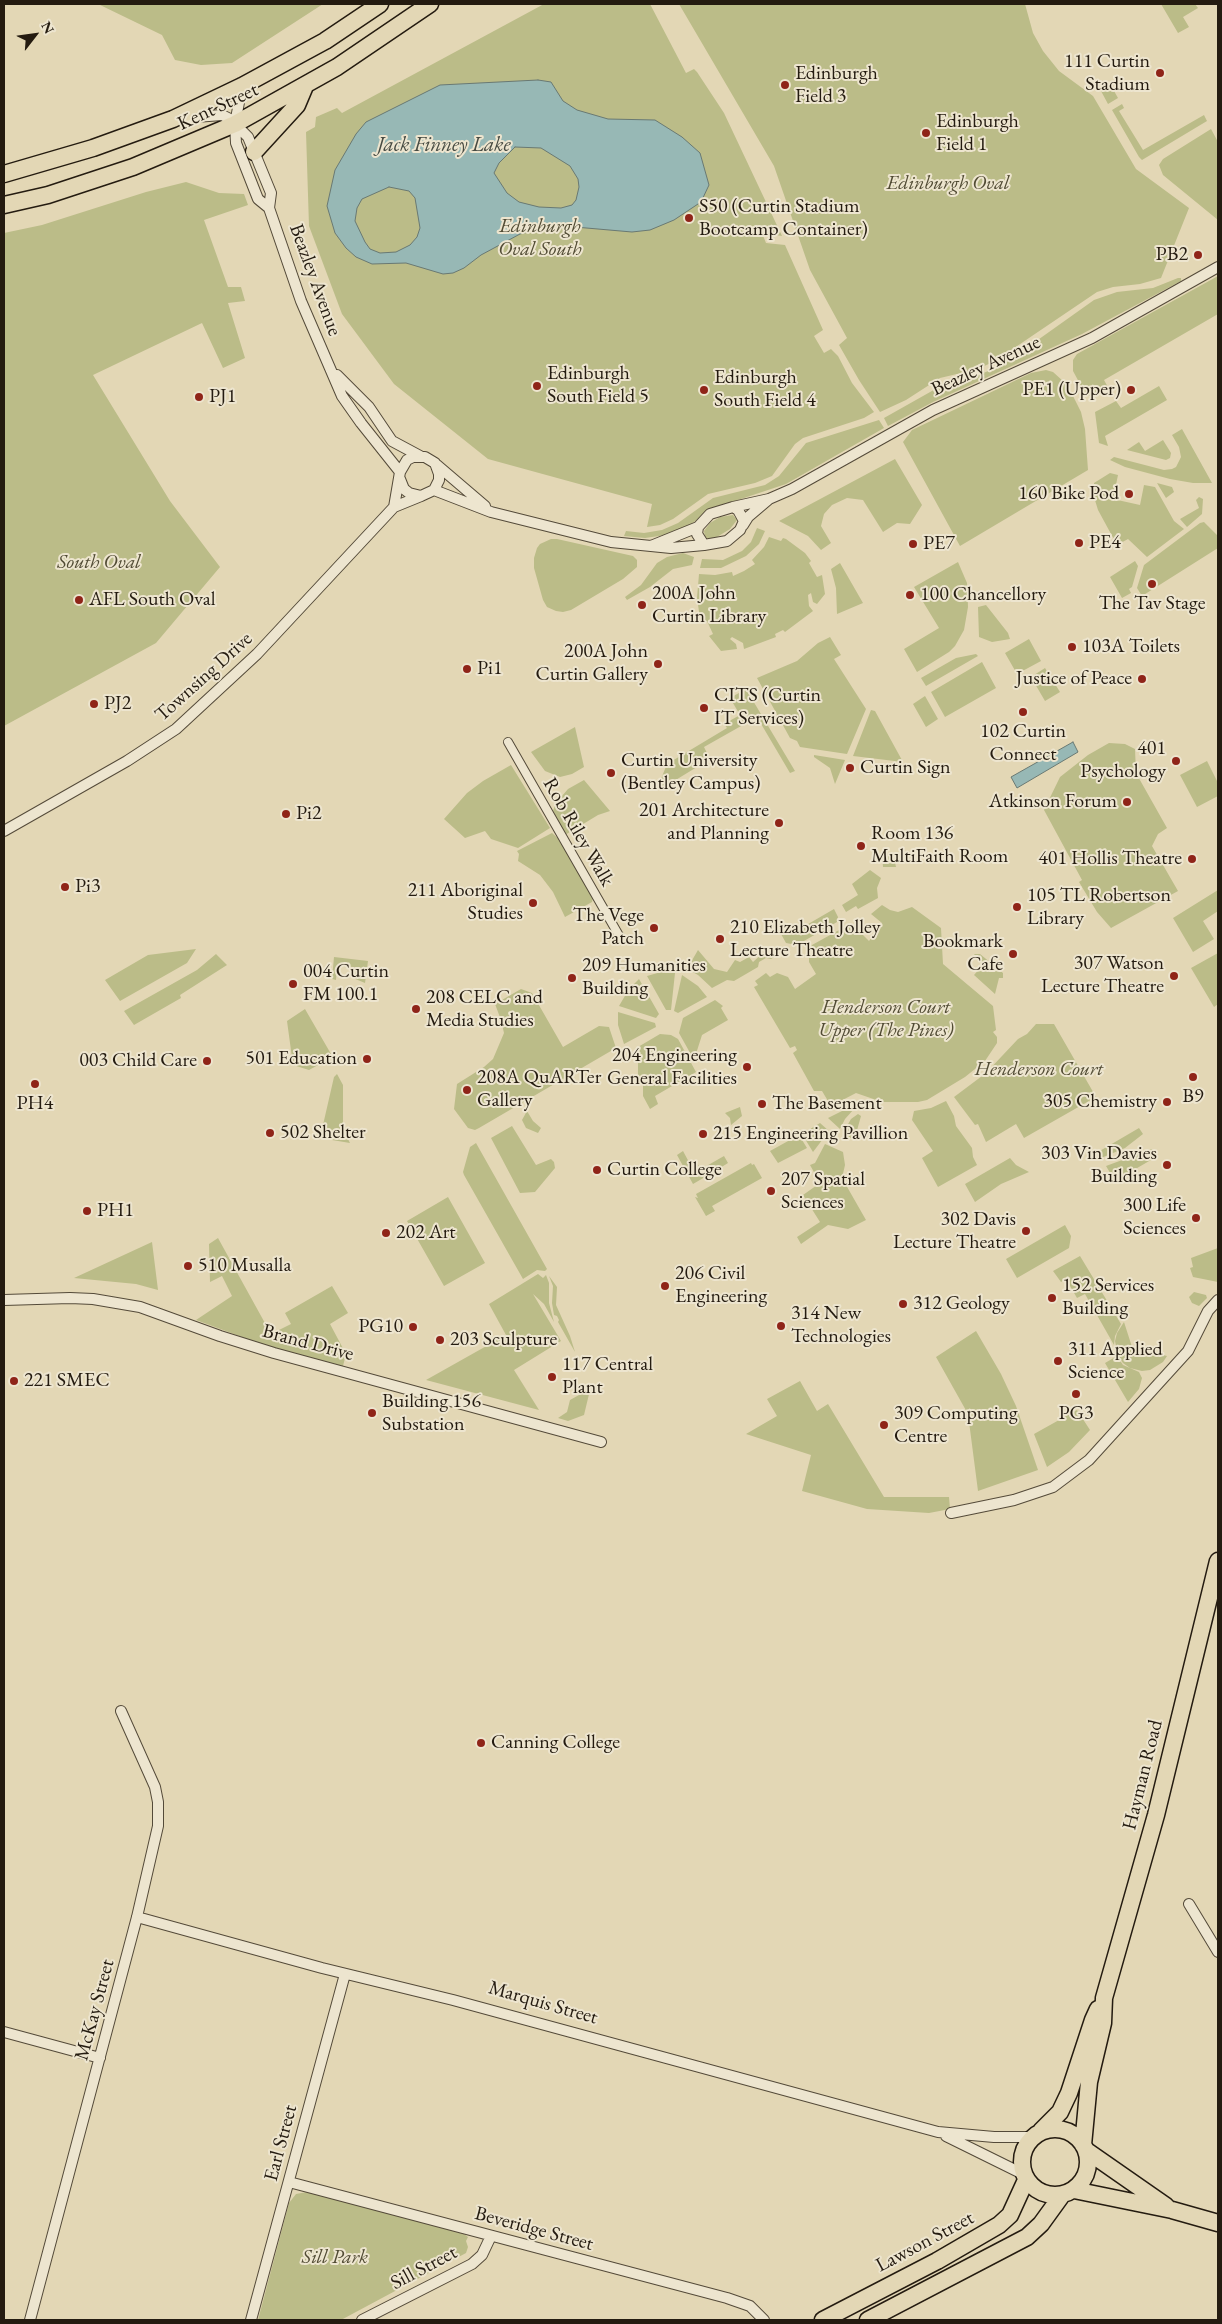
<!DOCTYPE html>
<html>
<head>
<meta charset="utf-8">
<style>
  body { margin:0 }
  #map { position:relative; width:1222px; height:2324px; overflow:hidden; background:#e3d7b5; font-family:"EB Garamond",serif }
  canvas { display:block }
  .frame { position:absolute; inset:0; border:5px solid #241b10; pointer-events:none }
  .north { position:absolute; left:10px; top:10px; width:50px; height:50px; -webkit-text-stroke:4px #ede5cf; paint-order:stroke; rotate:60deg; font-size:14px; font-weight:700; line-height:20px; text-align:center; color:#241b10 }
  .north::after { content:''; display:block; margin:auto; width:18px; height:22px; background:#241b10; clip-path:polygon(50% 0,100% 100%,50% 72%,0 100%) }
</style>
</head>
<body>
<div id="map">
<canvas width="1222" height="2324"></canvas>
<div class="frame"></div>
<div class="north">N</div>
</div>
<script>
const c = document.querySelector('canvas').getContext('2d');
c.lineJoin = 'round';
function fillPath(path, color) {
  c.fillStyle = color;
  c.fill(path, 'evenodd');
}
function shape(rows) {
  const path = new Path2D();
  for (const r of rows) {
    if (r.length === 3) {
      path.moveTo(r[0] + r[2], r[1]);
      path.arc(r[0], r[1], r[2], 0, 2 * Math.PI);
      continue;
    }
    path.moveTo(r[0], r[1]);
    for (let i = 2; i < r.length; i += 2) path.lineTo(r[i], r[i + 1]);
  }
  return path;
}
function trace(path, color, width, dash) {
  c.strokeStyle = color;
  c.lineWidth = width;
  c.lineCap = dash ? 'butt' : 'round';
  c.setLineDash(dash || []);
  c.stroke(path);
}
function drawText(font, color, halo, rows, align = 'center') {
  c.font = font + ' "EB Garamond",serif';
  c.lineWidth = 4;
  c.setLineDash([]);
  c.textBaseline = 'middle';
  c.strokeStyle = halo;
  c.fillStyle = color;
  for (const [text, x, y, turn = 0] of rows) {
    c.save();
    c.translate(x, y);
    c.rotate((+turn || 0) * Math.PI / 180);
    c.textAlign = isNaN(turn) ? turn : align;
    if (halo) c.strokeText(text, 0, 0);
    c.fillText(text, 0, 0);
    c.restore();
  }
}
const green = shape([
  [98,4,323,4,232,63,201,65,175,60,162,35],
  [544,4,650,4,686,73,694,69,697,72,724,113,782,236,762,233,766,243,785,245,823,330,814,336,824,353,831,349,838,356,852,383,874,412,864,418,803,438,795,444,772,476,755,483,708,494,673,519,660,525,647,527,652,504,488,459,394,384,342,314,309,226,306,132,315,127,316,117,337,108,342,113],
  [679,4,1025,4,1033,33,1043,51,1059,71,1093,96,1136,169,1189,208,1161,278,1140,284,1113,287,1097,292,995,361,978,369,940,378,906,400,880,412,859,380,839,345,847,338,810,270,774,166],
  [1161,4,1195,4,1198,8,1183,17,1189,27,1178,33],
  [1109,82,1118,98,1108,104,1101,91,1102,86],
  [1122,104,1124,108,1119,111,1143,150,1204,115,1207,121,1142,160,1139,157,1112,110],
  [1211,129,1218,142,1218,220,1163,175,1159,165,1163,159],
  [186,182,219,193,244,194,248,205,204,220,228,287,241,287,245,301,228,303,245,358,223,368,202,323,93,375,170,501,220,567,156,643,4,726,4,233,42,225,146,192],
  [1218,276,1218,314,1104,380,1109,389,1094,397,1086,395,1073,371,1073,360,1077,354],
  [1178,278,1181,278,1181,281,1082,334,933,402,888,426,884,418,939,387,979,375,1004,364,1094,300,1117,292,1153,288],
  [1046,370,1053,372,1063,381,1072,394,1081,412,1085,429,1088,470,960,546,903,442,912,430,1031,373],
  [1159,386,1167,400,1105,436,1108,446,1099,443,1095,412,1116,401,1121,408],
  [879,420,884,428,786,484,711,509,690,525,666,535,645,538,624,536,626,531,644,533,662,530,678,523,713,498,765,485,779,476,806,443],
  [1182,429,1212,483,1193,483,1170,479,1125,467,1110,460,1114,457,1164,470,1172,469,1176,467,1181,457,1179,447,1172,435],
  [1163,440,1171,453,1170,458,1166,460,1127,450,1139,442,1145,451],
  [895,459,922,505,910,524,897,523,883,532,863,500,847,498,832,505,824,514,821,526,831,543,821,550,808,536,779,521],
  [1110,473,1118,475,1113,499,1140,505,1144,485,1155,487,1174,521,1184,529,1147,557,1128,539,1117,545,1098,510,1094,497,1094,483],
  [1157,483,1172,487,1174,492,1166,498],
  [1199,497,1203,499,1202,514,1187,527,1180,519,1199,508,1196,500],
  [733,515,737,520,730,529,717,537,709,539,705,537,704,531,710,523,720,517],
  [1204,522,1218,536,1218,548,1142,596,1137,588,1144,565,1200,523],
  [757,528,765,531,759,544,746,556,721,568,700,568,702,559,723,560,742,551,751,542],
  [769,537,781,541,783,538,786,539,805,553,811,561,809,563,817,577,822,575,825,594,817,604,813,602,811,593,808,595,809,606,813,611,785,632,783,630,775,634,776,637,744,649,743,643,732,637,730,639,736,644,737,649,721,651,709,636,713,634,707,621,702,623,700,618,697,598,699,574,715,575,732,572,733,576,744,571,755,564,752,560,764,547],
  [551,539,557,539,633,556,637,560,637,567,623,579,571,610,563,612,556,611,547,607,543,600,534,568,534,558,537,548,540,544],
  [683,553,694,557,692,565,673,569,650,587,627,600,625,597,641,585,657,563,667,557],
  [1135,561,1138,566,1132,587,1129,589,1131,593,1122,598,1110,577],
  [958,562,967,583,968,607,964,630,955,646,949,652,917,672,904,649,939,628,914,587],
  [840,563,863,603,837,614,836,588,831,569],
  [986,605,1008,633,1010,639,992,642,979,637,978,607],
  [830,637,841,655,834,659,866,709,847,754,800,747,797,741,790,738,757,678,797,661,818,643],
  [1029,639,1041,661,1017,674,1005,653],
  [976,654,978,656,926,686,921,678,956,658],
  [982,662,996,688,945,717,931,692],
  [1045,668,1060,692,1045,701,1031,677],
  [746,689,795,771,790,773,757,717,704,747,710,759,661,789,659,784,667,764,727,728,724,724,740,715,730,698],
  [925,696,938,719,926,727,913,704],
  [871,710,875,711,903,762,853,756],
  [575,727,584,767,572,774,560,777,545,771,531,752],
  [1109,743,1125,744,1135,749,1136,773,1167,828,1158,834,1152,846,1178,891,1111,928,1097,912,1079,882,1082,880,1044,810,1060,777,1088,755],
  [814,755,845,760,835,784,830,768,814,757],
  [1207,761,1218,783,1218,796,1197,807,1180,775],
  [511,765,550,828,518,848,491,839,485,831,465,838,444,819,467,793,483,781],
  [584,780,610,811,598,815,565,835,553,811,556,803,568,789],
  [552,833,561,841,593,898,592,902,565,917,553,892,540,875,518,861,519,854,517,851],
  [893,853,896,867,883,867,882,854],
  [870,870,881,878,877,888,878,898,858,909,856,906,846,912,842,905,858,895,852,884],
  [1218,890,1218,911,1203,921,1214,939,1193,952,1173,918],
  [882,905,890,910,898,912,912,907,941,928,943,964,993,1006,996,1030,993,1032,997,1037,997,1043,985,1061,965,1077,927,1100,918,1102,882,1102,856,1093,831,1106,822,1091,814,1091,793,1053,797,1050,795,1046,790,1048,754,987,758,985,755,981,766,973,770,977,777,973,788,977,795,989,816,974,809,962,809,950,812,945,841,929,844,930,853,925,869,941,882,923,871,914],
  [834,909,838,917,837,922,797,945,786,943,776,925,779,923,791,928,803,927],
  [196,949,187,963,120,1001,105,980,148,955],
  [698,950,714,969,727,972,735,960,740,962,749,957,753,962,764,952,776,956,771,959,766,958,759,962,758,967,734,981,727,980,712,988,698,975,687,969],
  [1218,953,1218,1004,1214,1007,1191,968],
  [216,954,227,965,180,995,181,998,134,1025,124,1011,197,970],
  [974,954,980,954,1003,973,1003,978,999,978,995,994,974,975,983,965],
  [334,957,368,961,365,983,353,978,354,967,337,966,336,980,332,979],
  [661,972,675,973,671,1010,666,1010,647,976],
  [682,975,698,986,707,997,678,1013,674,1011],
  [639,979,659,1014,656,1018,619,1006,629,989],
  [521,989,532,993,563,1047,599,1026,609,1027,616,1048,479,1128,475,1130,468,1128,454,1109,457,1084,484,1067,493,1059,504,1033,501,1020,495,1004],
  [715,1000,723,1006,721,1008,728,1020,702,1035,694,1060,679,1033,683,1018],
  [305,1009,331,1054,331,1058,309,1070,293,1065,287,1021],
  [618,1012,655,1023,656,1027,624,1044,618,1025],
  [1036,1024,1054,1024,1096,1097,1024,1138,1016,1124,986,1142,978,1124,975,1125,954,1097,986,1073,1018,1039,1027,1034],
  [660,1034,671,1035,678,1039,696,1072,655,1096,658,1104,650,1109,643,1096,643,1084,638,1075,638,1047],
  [337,1074,343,1085,343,1129,350,1143,320,1138,334,1077],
  [946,1101,954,1116,956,1126,972,1148,973,1157,977,1165,938,1187,922,1158,933,1151,912,1120,914,1111,931,1108],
  [740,1107,742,1116,731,1125,730,1118,725,1113],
  [854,1109,845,1119,840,1129,828,1118,844,1110],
  [527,1111,533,1121,541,1128,538,1133,526,1128,522,1120],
  [858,1114,861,1116,854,1141,848,1136,847,1126,851,1119],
  [820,1123,829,1131,813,1152,802,1134],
  [512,1126,536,1165,551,1159,554,1162,555,1168,535,1192,520,1193,491,1138],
  [1139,1128,1143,1134,1125,1148,1101,1158,1098,1152],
  [799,1135,807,1148,778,1163,770,1151],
  [476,1143,547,1269,545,1271,537,1270,523,1279,464,1175,463,1172,470,1147],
  [825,1144,843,1152,845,1165,842,1178,866,1220,848,1229,828,1225,801,1244,797,1237,820,1222,803,1195,820,1183,810,1165,815,1163],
  [1152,1149,1156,1157,1115,1181,1106,1166],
  [683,1151,690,1164,696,1161,705,1177,693,1184,677,1155],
  [724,1156,728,1163,707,1176,703,1168],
  [1010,1158,1016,1165,1029,1172,1001,1184,975,1202,965,1184],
  [751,1163,752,1165,754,1164,762,1178,712,1206,715,1211,706,1216,695,1197,698,1198,696,1194],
  [448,1197,485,1263,444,1286,407,1221],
  [1065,1225,1071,1236,1069,1248,1017,1278,1006,1259],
  [218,1238,271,1334,291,1324,285,1313,332,1286,348,1313,330,1324,346,1354,343,1366,269,1347,196,1320,232,1296,222,1276,210,1282,209,1244],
  [152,1242,158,1290,136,1284,74,1278],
  [1218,1248,1218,1282,1193,1277,1190,1268,1193,1267,1191,1258],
  [1080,1256,1121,1324,1115,1336,1114,1345,1085,1294,1077,1298,1066,1279,1061,1282,1053,1271],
  [538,1274,543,1278,546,1275,549,1283,549,1303,554,1322,544,1304,533,1294,561,1341,514,1370,539,1410,426,1380,506,1335,489,1304],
  [549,1276,557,1287,556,1305,570,1336,575,1352,558,1322,559,1320,557,1316,554,1315,552,1303,553,1286],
  [1194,1292,1206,1295,1207,1298,1199,1306,1192,1303,1189,1297],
  [1124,1322,1132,1347,1167,1356,1163,1362,1150,1370,1142,1371,1130,1368,1123,1363,1118,1356,1115,1341,1117,1333],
  [976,1331,1001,1374,1016,1406,1038,1470,978,1491,968,1414,936,1357],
  [1117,1356,1123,1365,1139,1372,1142,1378,1139,1389,1128,1402,1105,1363],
  [800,1381,817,1411,828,1404,884,1497,949,1497,950,1509,929,1513,867,1509,802,1491,811,1455,746,1434,777,1416,767,1399],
  [588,1390,590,1390,584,1415,568,1421,558,1418,567,1412,570,1400],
  [1077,1410,1090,1430,1069,1452,1047,1467,1034,1434],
  [307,2192,464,2234,468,2237,466,2241,468,2247,466,2253,341,2320,258,2320,289,2203,296,2194]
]);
const water = shape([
  [538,80,551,82,563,101,577,110,608,119,655,120,682,137,700,153,709,185,701,202,674,220,650,230,632,232,575,227,539,229,520,234,481,255,464,268,453,273,443,274,406,263,372,264,356,257,346,248,335,233,327,206,335,170,356,134,366,122,440,85,538,80],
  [515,147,541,148,570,166,578,179,579,187,576,200,572,205,561,208,539,207,519,202,507,193,494,173,499,163,515,147],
  [389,187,409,191,415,198,420,228,417,237,410,245,396,252,380,253,370,249,365,242,355,221,357,208,362,199,389,187],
  [1073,742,1078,752,1017,788,1011,777,1073,742]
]);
const pedestrian = shape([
  [508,742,621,939]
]);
const minor = shape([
  [242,86,235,124,236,143,258,199,269,208],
  [182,118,222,115,230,119,248,137,271,193,269,208,301,301,342,396,361,423,400,472],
  [337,375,369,407,392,441,420,456],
  [437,465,485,506],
  [434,490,491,512,611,542,671,548,704,545],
  [394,507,400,472,407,460,413,457,425,457,435,463,439,474,439,480,434,490,421,496,409,493,404,489,400,479],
  [733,507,769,499,792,489,933,410,1092,338,1218,267],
  [733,507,738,510,744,521,740,530,727,541,704,545,697,534,698,527,710,514,733,507],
  [743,525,748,517,768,500],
  [651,546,698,527],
  [4,831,127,761,176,729,257,654,394,507,421,496],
  [4,1300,70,1298,93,1299,140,1307,220,1336,274,1353,601,1442],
  [951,1513,1014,1500,1053,1487,1089,1460,1188,1351,1208,1311,1218,1300],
  [1189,1904,1218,1952],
  [137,1917,322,1968,453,2000,938,2132,994,2137,1032,2137],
  [4,2032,100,2058],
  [946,2136,1023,2174],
  [289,2182,727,2298,750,2306,764,2320],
  [30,2320,137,1917,158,1826,158,1802,155,1787,121,1711],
  [251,2320,345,1974],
  [362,2320,472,2264,482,2255,491,2236]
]);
const primary = shape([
  [254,152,297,105,305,86],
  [4,174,93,148,173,119,242,86,325,41,380,4],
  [4,205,48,195,133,167,235,124,337,67,430,4],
  [1055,2162,33],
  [1041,2131,1060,2112,1069,2093,1093,2020,1098,2009],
  [1083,2145,1089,2082,1103,2023,1104,1998,1156,1815,1218,1561],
  [1087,2151,1166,2206],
  [1074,2190,1172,2210,1218,2223],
  [823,2320,937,2261,999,2225,1010,2215,1026,2180],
  [868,2320,1027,2237,1041,2224,1062,2195]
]);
const markers = [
  [1160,73,5,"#8f2418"],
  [785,85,5,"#8f2418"],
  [926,133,5,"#8f2418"],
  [689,218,5,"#8f2418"],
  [1198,255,5,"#8f2418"],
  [537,386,5,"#8f2418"],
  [704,390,5,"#8f2418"],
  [1131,390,5,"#8f2418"],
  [199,397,5,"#8f2418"],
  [1129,494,5,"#8f2418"],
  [1079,543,5,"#8f2418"],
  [913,544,5,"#8f2418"],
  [1152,584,5,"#8f2418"],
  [910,595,5,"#8f2418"],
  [79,600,5,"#8f2418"],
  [642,605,5,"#8f2418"],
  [1072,647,5,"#8f2418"],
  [658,664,5,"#8f2418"],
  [467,669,5,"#8f2418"],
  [1142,679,5,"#8f2418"],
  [94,704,5,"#8f2418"],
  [704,708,5,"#8f2418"],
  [1023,712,5,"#8f2418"],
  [1176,761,5,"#8f2418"],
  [850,768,5,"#8f2418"],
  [611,773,5,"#8f2418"],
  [1127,802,5,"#8f2418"],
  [286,814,5,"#8f2418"],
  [779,823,5,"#8f2418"],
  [861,846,5,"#8f2418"],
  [1192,859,5,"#8f2418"],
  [65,887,5,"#8f2418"],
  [533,903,5,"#8f2418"],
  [1017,907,5,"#8f2418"],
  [654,928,5,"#8f2418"],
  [720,939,5,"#8f2418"],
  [1013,954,5,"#8f2418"],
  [1174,976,5,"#8f2418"],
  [572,978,5,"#8f2418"],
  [293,984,5,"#8f2418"],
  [416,1009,5,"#8f2418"],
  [367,1059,5,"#8f2418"],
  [207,1061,5,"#8f2418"],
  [747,1067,5,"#8f2418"],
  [1193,1077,5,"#8f2418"],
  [35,1084,5,"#8f2418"],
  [467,1090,5,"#8f2418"],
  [1167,1102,5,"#8f2418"],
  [762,1104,5,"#8f2418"],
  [270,1133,5,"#8f2418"],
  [703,1134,5,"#8f2418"],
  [1167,1165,5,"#8f2418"],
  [597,1170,5,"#8f2418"],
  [771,1191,5,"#8f2418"],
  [87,1211,5,"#8f2418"],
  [1196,1218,5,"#8f2418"],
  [1026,1231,5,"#8f2418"],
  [386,1233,5,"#8f2418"],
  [188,1266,5,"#8f2418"],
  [665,1286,5,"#8f2418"],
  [1052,1298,5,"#8f2418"],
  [903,1304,5,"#8f2418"],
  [781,1326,5,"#8f2418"],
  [413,1327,5,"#8f2418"],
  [440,1340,5,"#8f2418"],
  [1058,1361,5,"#8f2418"],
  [552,1377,5,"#8f2418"],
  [14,1381,5,"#8f2418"],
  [1076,1394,5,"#8f2418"],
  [372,1413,5,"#8f2418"],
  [884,1425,5,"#8f2418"],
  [481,1743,5,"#8f2418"]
];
const poiNames = [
  ["111 Curtin",1150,62,"right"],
  ["Stadium",1150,85,"right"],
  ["Edinburgh",795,74],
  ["Field 3",795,97],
  ["Edinburgh",936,122],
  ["Field 1",936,145],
  ["S50 (Curtin Stadium",699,207],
  ["Bootcamp Container)",699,230],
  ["PB2",1188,255,"right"],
  ["Edinburgh",547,374],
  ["South Field 5",547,397],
  ["Edinburgh",714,378],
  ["South Field 4",714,401],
  ["PE1 (Upper)",1121,390,"right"],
  ["PJ1",209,397],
  ["160 Bike Pod",1119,494,"right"],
  ["PE4",1089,543],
  ["PE7",923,544],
  ["200A John",652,594],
  ["Curtin Library",652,617],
  ["100 Chancellory",920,595],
  ["AFL South Oval",89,600],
  ["The Tav Stage",1152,604,"center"],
  ["103A Toilets",1082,647],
  ["200A John",648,652,"right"],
  ["Curtin Gallery",648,675,"right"],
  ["Pi1",477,669],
  ["Justice of Peace",1132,679,"right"],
  ["CITS (Curtin",714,696],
  ["IT Services)",714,719],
  ["PJ2",104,704],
  ["102 Curtin",1023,732,"center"],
  ["Connect",1023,755,"center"],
  ["401",1166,749,"right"],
  ["Psychology",1166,772,"right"],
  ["Curtin University",621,761],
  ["(Bentley Campus)",621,784],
  ["Curtin Sign",860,768],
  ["Atkinson Forum",1117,802,"right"],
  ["201 Architecture",769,811,"right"],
  ["and Planning",769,834,"right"],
  ["Pi2",296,814],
  ["Room 136",871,834],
  ["MultiFaith Room",871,857],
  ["401 Hollis Theatre",1182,859,"right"],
  ["Pi3",75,887],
  ["211 Aboriginal",523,891,"right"],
  ["Studies",523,914,"right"],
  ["105 TL Robertson",1027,896],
  ["Library",1027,919],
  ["The Vege",644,916,"right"],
  ["Patch",644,939,"right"],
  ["210 Elizabeth Jolley",730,928],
  ["Lecture Theatre",730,951],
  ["Bookmark",1003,942,"right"],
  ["Cafe",1003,965,"right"],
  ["307 Watson",1164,964,"right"],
  ["Lecture Theatre",1164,987,"right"],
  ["209 Humanities",582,966],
  ["Building",582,989],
  ["004 Curtin",303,972],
  ["FM 100.1",303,995],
  ["208 CELC and",426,998],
  ["Media Studies",426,1021],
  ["204 Engineering",737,1056,"right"],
  ["General Facilities",737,1079,"right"],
  ["501 Education",357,1059,"right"],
  ["003 Child Care",197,1061,"right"],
  ["208A QuARTer",477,1078],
  ["Gallery",477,1101],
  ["B9",1193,1097,"center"],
  ["305 Chemistry",1157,1102,"right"],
  ["PH4",35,1104,"center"],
  ["The Basement",772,1104],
  ["502 Shelter",280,1133],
  ["215 Engineering Pavillion",713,1134],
  ["303 Vin Davies",1157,1154,"right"],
  ["Building",1157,1177,"right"],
  ["Curtin College",607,1170],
  ["207 Spatial",781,1180],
  ["Sciences",781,1203],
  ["300 Life",1186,1206,"right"],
  ["Sciences",1186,1229,"right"],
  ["PH1",97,1211],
  ["302 Davis",1016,1220,"right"],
  ["Lecture Theatre",1016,1243,"right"],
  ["202 Art",396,1233],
  ["510 Musalla",198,1266],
  ["206 Civil",675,1274],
  ["Engineering",675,1297],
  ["152 Services",1062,1286],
  ["Building",1062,1309],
  ["312 Geology",913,1304],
  ["314 New",791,1314],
  ["Technologies",791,1337],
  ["PG10",403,1327,"right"],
  ["203 Sculpture",450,1340],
  ["311 Applied",1068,1350],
  ["Science",1068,1373],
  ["117 Central",562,1365],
  ["Plant",562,1388],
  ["221 SMEC",24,1381],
  ["Building 156",382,1402],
  ["Substation",382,1425],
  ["309 Computing",894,1414],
  ["Centre",894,1437],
  ["PG3",1076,1414,"center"],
  ["Canning College",491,1743]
];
const streetNames = [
  ["Kent Street",218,107,-25],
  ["Beazley Avenue",315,280,70],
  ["Beazley Avenue",986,366,-25],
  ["Townsing Drive",204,677,-42],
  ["Rob Riley Walk",578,832,60],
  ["Brand Drive",308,1343,15],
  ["Hayman Road",1143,1775,-76],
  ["Marquis Street",543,2003,16],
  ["McKay Street",95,2010,-75],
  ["Earl Street",281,2143,-75],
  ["Beveridge Street",534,2229,15],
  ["Lawson Street",925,2242,-28],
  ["Sill Street",424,2268,-28]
];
const parkNames = [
  ["Edinburgh Oval",948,184],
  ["Edinburgh",540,227],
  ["Oval South",540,250],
  ["South Oval",99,563],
  ["Henderson Court",886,1008],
  ["Upper (The Pines)",886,1031],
  ["Henderson Court",1039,1070],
  ["Sill Park",335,2258]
];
const waterNames = [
  ["Jack Finney Lake",444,145]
];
fillPath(green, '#bbbc88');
fillPath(water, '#97b8b5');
trace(water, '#697973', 1);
trace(pedestrian, '#544a39', 10);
trace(minor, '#544a39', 12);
trace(primary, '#241b10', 19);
trace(pedestrian, '#ede5cf', 8);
trace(minor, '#ede5cf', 10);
trace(primary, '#e3d7b5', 16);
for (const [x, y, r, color] of markers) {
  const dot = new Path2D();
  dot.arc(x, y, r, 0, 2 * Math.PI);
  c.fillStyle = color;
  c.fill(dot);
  trace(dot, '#ede5cf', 2);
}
drawText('20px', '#241b10', '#ede5cf', poiNames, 'left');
drawText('20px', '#241b10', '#ede5cf', streetNames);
drawText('italic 20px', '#514b34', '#ede5cf', parkNames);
drawText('italic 21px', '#464a42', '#ede5cf', waterNames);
</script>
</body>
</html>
